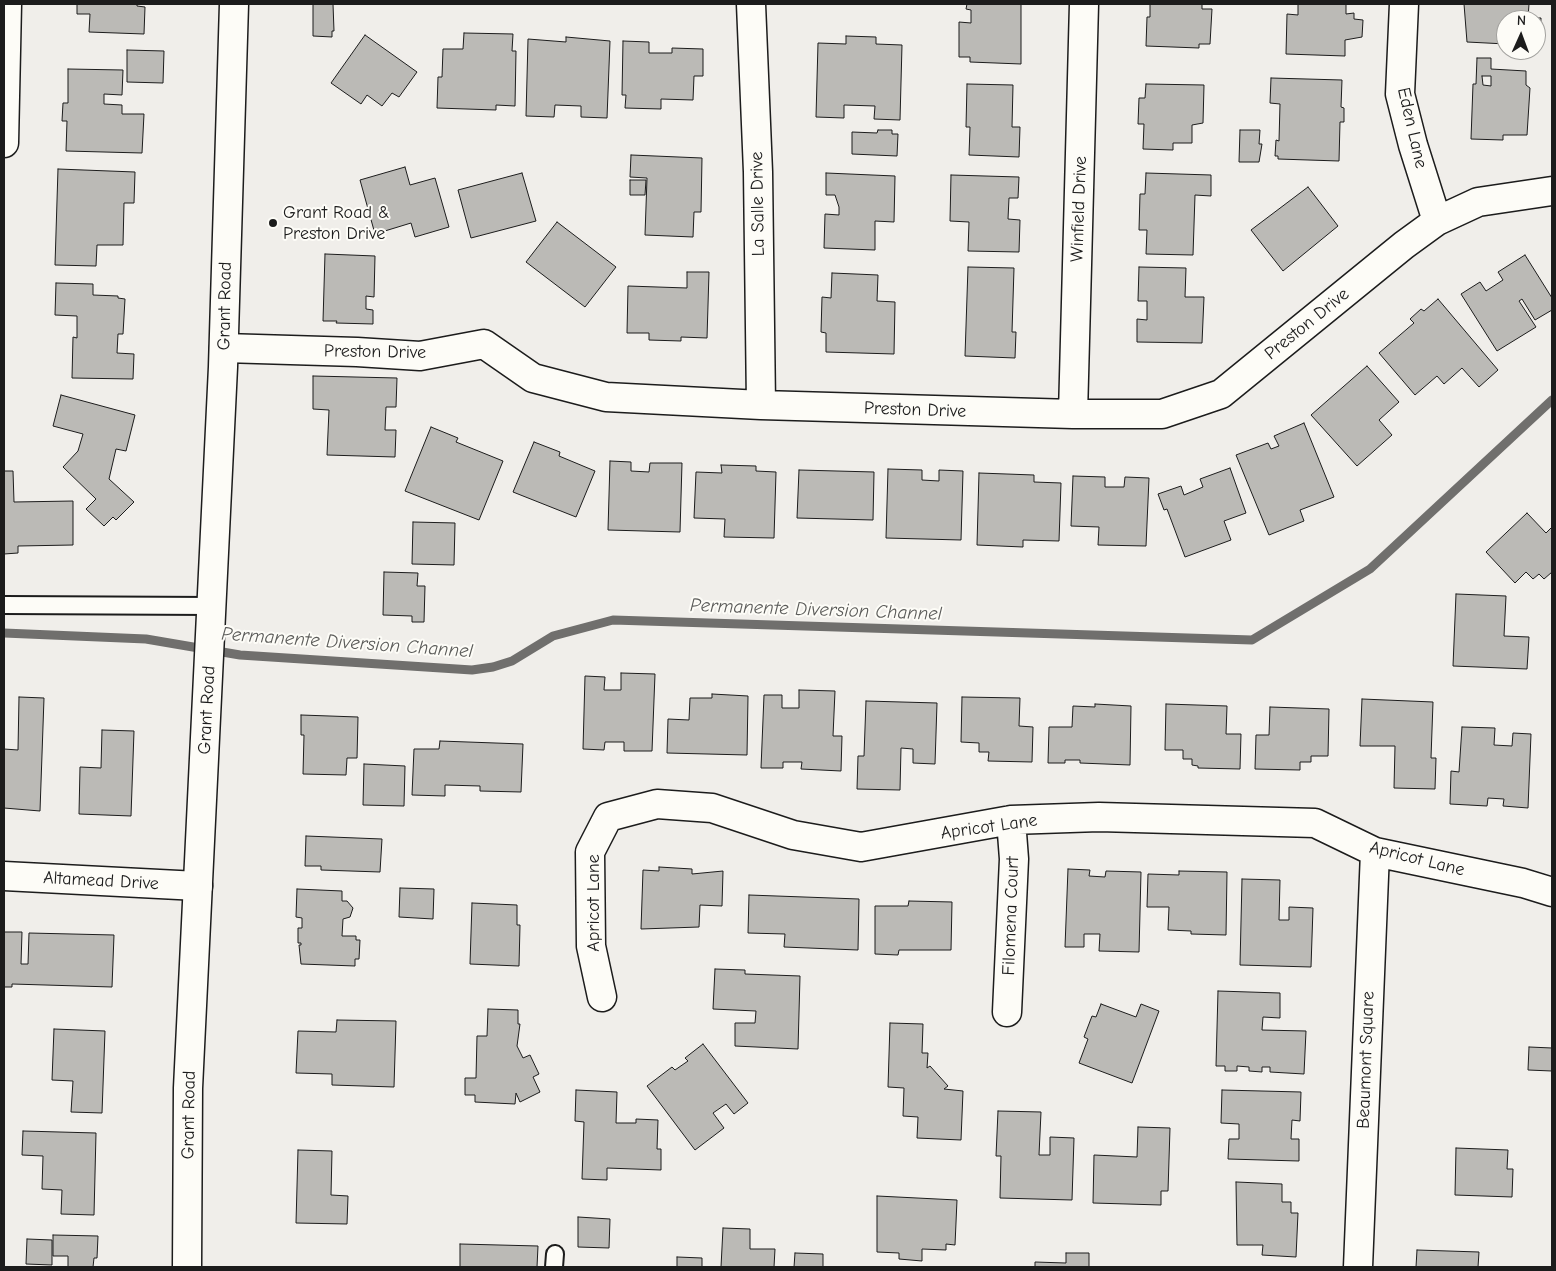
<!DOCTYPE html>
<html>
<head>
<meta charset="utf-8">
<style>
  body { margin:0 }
  #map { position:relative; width:1556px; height:1271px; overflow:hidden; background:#f0eeea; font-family:"Comic Neue",sans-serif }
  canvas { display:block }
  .frame { position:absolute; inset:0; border:5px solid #1c1c1c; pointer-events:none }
  .north { position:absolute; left:1496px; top:10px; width:50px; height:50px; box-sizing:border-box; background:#fdfcf7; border:1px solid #a3a29f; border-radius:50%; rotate:2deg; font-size:14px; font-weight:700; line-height:20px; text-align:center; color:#1c1c1c }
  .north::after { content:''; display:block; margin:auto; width:18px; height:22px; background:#1c1c1c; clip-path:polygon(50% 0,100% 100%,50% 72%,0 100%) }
</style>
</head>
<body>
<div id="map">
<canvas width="1556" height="1271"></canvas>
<div class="frame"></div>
<div class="north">N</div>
</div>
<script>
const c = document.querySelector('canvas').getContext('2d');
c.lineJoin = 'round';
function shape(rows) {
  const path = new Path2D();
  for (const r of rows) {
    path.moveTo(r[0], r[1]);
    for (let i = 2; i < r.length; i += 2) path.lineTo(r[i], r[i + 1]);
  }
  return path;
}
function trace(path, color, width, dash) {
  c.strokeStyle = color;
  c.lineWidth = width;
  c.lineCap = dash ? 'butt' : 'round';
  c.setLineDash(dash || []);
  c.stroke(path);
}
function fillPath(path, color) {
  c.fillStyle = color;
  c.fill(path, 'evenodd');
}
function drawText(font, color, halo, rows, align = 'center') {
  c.font = font + ' "Comic Neue",sans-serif';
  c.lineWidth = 4;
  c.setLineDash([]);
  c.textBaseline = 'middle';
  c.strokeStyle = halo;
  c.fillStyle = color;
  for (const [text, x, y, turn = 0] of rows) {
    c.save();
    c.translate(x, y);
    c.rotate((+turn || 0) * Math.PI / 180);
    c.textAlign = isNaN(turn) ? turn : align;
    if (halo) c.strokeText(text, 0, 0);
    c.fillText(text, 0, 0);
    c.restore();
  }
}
const stream = shape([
  [4,633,146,639,240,655,472,670,493,667,512,661,553,636,613,620,1252,640,1370,569,1552,400]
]);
const building = shape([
  [77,4,137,4,137,6,145,7,144,34,89,32,90,14,77,14,77,4],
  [313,4,333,4,334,31,332,31,332,37,313,36,313,4],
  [967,4,1021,4,1021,64,970,62,970,57,959,57,959,22,971,23,971,10,966,9,967,4],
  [1150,4,1202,4,1202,9,1212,9,1210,44,1199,44,1199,48,1146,46,1147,17,1150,17,1150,4],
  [1298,4,1346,4,1346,14,1354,13,1354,19,1363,20,1362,37,1345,40,1345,56,1286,54,1287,14,1298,15,1298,4],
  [1464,4,1529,4,1528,18,1541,18,1540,45,1536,44,1536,20,1506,20,1506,44,1467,42,1464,4],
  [464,33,513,34,512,51,516,51,515,106,496,105,496,110,437,108,438,77,442,77,443,49,463,49,464,33],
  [365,35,417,72,399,97,392,93,382,106,367,95,361,104,331,83,365,35],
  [846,36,876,37,876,44,902,45,900,120,874,119,875,106,844,105,844,118,816,117,818,43,846,44,846,36],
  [566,37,610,41,607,118,581,117,581,106,555,105,554,117,526,116,528,39,566,42,566,37],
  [623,41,649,42,649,53,672,53,672,48,703,49,703,76,694,76,693,100,661,99,661,109,625,108,626,95,622,95,623,41],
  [127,50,164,51,163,83,127,82,127,50],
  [1477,58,1491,58,1491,69,1526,71,1526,85,1530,88,1527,135,1503,135,1503,140,1471,139,1473,84,1476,84,1477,58],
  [1482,76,1491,76,1491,86,1483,85,1482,76],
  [68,69,123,70,122,95,104,94,104,104,122,105,122,114,144,114,142,153,66,151,67,121,62,121,63,103,68,103,68,69],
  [1271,78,1342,80,1341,107,1344,108,1344,122,1340,122,1339,161,1278,159,1278,156,1275,156,1276,140,1279,141,1280,104,1270,103,1271,78],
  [967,84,1013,85,1012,127,1020,127,1019,157,969,155,970,127,966,127,967,84],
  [1146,84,1204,85,1203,123,1192,125,1192,143,1173,143,1173,150,1143,149,1144,124,1138,124,1139,98,1145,98,1146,84],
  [878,130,892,130,892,134,898,134,897,156,852,154,852,132,877,133,878,130],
  [1240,130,1260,130,1259,144,1262,144,1259,162,1239,162,1240,130],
  [631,155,702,158,701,212,694,212,693,237,645,235,647,178,630,177,631,155],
  [405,167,410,185,435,178,449,227,415,237,411,223,375,234,360,180,405,167],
  [58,169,135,172,134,203,124,203,123,245,97,245,96,266,55,265,58,169],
  [522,173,536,221,471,238,458,190,522,173],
  [826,173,895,176,894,222,875,221,875,250,824,248,825,214,839,215,839,207,835,195,826,195,826,173],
  [1146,173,1211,175,1211,196,1195,195,1193,255,1146,254,1147,230,1139,230,1140,194,1145,194,1146,173],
  [951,175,1019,177,1018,198,1009,198,1008,219,1020,220,1019,252,968,251,969,222,950,221,951,175],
  [630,180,646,180,645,195,630,195,630,180],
  [1308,187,1338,226,1283,271,1251,230,1308,187],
  [557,222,616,267,585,307,526,262,557,222],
  [325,254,375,256,374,297,366,296,366,309,373,310,373,324,336,323,337,321,323,321,325,254],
  [1525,255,1552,298,1552,310,1535,320,1522,299,1519,301,1536,327,1497,351,1461,294,1480,282,1486,291,1503,280,1498,272,1525,255],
  [968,267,1014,268,1012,332,1016,332,1015,358,965,356,968,267],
  [1139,267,1186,268,1185,297,1204,297,1202,343,1137,342,1137,319,1147,320,1147,301,1138,301,1139,267],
  [687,272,709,272,707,338,681,337,681,341,649,340,649,333,627,333,628,286,687,288,687,272],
  [832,273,878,275,877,301,895,302,894,354,826,352,826,333,821,332,822,297,831,298,832,273],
  [56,283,93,284,93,295,118,296,118,298,125,299,123,334,118,334,117,353,134,354,133,379,72,378,73,337,77,338,77,316,55,315,56,283],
  [1438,299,1498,370,1479,387,1462,368,1444,384,1437,376,1415,395,1379,353,1414,323,1410,319,1421,309,1424,311,1438,299],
  [1367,366,1399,402,1379,420,1392,435,1357,466,1311,415,1367,366],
  [313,376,397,378,396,407,386,407,385,430,396,430,395,457,327,455,329,410,313,409,313,376],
  [61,395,135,415,126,451,116,449,109,479,134,502,116,520,113,517,104,526,86,509,96,499,63,467,78,451,83,434,53,426,61,395],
  [1304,423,1334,497,1300,510,1304,521,1269,535,1236,455,1268,443,1271,449,1279,446,1274,436,1304,423],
  [431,427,458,438,456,442,503,461,479,520,405,491,431,427],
  [534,442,560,452,559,456,595,471,576,517,513,492,534,442],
  [610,461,631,462,631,471,649,472,650,463,682,463,680,532,608,530,610,461],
  [721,465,756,466,756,471,776,472,774,538,724,537,725,519,694,518,696,472,722,473,721,465],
  [1230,468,1246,513,1224,521,1231,540,1185,557,1167,509,1164,510,1158,494,1181,486,1184,495,1203,487,1200,479,1230,468],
  [888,469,922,470,922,480,939,481,939,470,963,471,961,540,886,538,888,469],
  [799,470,874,472,873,520,797,518,799,470],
  [4,471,13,471,14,502,73,501,73,545,18,546,18,553,4,554,4,471],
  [979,473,1034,475,1034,482,1061,483,1059,541,1023,540,1023,547,977,545,979,473],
  [1073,476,1105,477,1105,487,1124,487,1125,477,1149,478,1146,546,1098,545,1099,527,1071,526,1073,476],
  [1527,513,1546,533,1552,527,1552,572,1544,579,1539,574,1533,579,1526,572,1515,583,1486,552,1527,513],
  [413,522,455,523,454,565,412,564,413,522],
  [384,572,418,573,417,586,425,586,424,622,412,622,412,616,383,615,384,572],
  [1456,594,1506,596,1504,636,1529,637,1527,669,1453,666,1456,594],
  [621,673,655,674,652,751,624,751,624,742,605,742,604,750,583,749,585,676,605,677,604,690,621,690,621,673],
  [799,690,835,691,833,736,842,736,841,771,801,769,802,762,783,762,783,768,761,768,764,695,782,695,782,708,799,708,799,690],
  [712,694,748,696,747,755,667,753,668,719,689,720,690,698,712,698,712,694],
  [19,697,44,698,40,811,4,808,4,749,18,750,19,697],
  [962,697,1020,698,1019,726,1033,727,1032,762,988,761,989,752,979,752,979,743,961,742,962,697],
  [1362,699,1433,702,1431,758,1436,758,1435,789,1394,788,1395,746,1360,746,1362,699],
  [866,701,937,703,935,764,913,763,913,749,901,748,900,790,857,789,858,756,864,756,866,701],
  [1095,704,1131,706,1130,765,1080,763,1080,760,1065,760,1065,763,1048,763,1049,727,1072,727,1073,706,1095,707,1095,704],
  [1166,704,1227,706,1226,734,1241,734,1240,769,1198,768,1198,766,1192,765,1192,759,1183,759,1183,750,1165,750,1166,704],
  [1270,707,1329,709,1328,756,1311,756,1311,762,1300,762,1300,770,1255,769,1256,735,1269,735,1270,707],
  [301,715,358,717,357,758,347,758,346,775,303,774,304,735,301,735,301,715],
  [1462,727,1495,728,1494,745,1512,746,1513,733,1531,734,1528,808,1503,806,1504,799,1488,798,1487,806,1450,804,1451,771,1459,772,1462,727],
  [102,730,134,731,131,816,79,814,80,767,101,768,102,730],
  [440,741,523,744,521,792,480,791,480,786,445,785,445,796,412,795,414,749,439,749,440,741],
  [364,764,405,766,404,806,363,805,364,764],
  [306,836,382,839,380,872,321,870,321,866,305,866,306,836],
  [659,867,692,869,692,874,723,871,722,906,700,905,699,927,641,929,643,870,659,871,659,867],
  [1068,869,1090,870,1089,876,1105,877,1106,871,1141,872,1139,952,1099,951,1100,934,1084,934,1084,947,1065,947,1068,869],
  [1179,871,1227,872,1226,935,1191,934,1191,931,1168,930,1169,907,1147,907,1148,874,1179,875,1179,871],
  [1242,879,1280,880,1279,920,1289,920,1289,907,1313,908,1311,967,1240,965,1242,879],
  [400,888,434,889,433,919,399,917,400,888],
  [297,889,342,891,342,901,347,901,353,908,350,917,343,919,342,936,356,936,356,940,360,940,359,959,355,959,355,966,301,964,299,945,301,945,301,943,298,943,298,928,302,928,302,918,296,917,297,889],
  [749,895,859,899,858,950,784,947,785,934,748,933,749,895],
  [909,901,952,902,951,950,899,950,898,955,875,954,875,906,908,906,909,901],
  [472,903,517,905,517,925,520,925,519,966,470,964,472,903],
  [4,932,22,932,21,964,28,964,29,933,114,935,112,987,12,984,12,987,4,987,4,932],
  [715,969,745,970,745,974,800,976,798,1049,735,1046,735,1023,755,1023,756,1011,713,1009,715,969],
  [1218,991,1280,993,1280,1018,1263,1017,1262,1030,1306,1031,1304,1074,1270,1072,1270,1067,1262,1067,1262,1072,1249,1071,1249,1067,1237,1066,1237,1071,1225,1071,1225,1066,1216,1066,1218,991],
  [1101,1004,1136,1017,1141,1004,1159,1011,1132,1083,1079,1063,1088,1039,1084,1037,1092,1016,1096,1017,1101,1004],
  [488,1009,518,1010,518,1024,520,1024,517,1046,523,1058,530,1055,539,1074,533,1077,540,1092,520,1102,516,1093,515,1104,475,1102,475,1095,465,1095,465,1078,476,1078,477,1036,487,1036,488,1009],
  [337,1020,396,1021,394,1087,332,1085,332,1074,296,1073,298,1031,336,1032,337,1020],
  [890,1023,923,1024,922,1053,928,1053,927,1068,930,1066,948,1086,944,1089,963,1091,961,1140,917,1138,918,1117,903,1116,904,1088,888,1087,890,1023],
  [54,1029,105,1031,102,1113,71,1112,73,1081,52,1080,54,1029],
  [703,1044,748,1103,734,1114,726,1104,713,1113,724,1128,695,1150,647,1086,672,1067,675,1070,688,1061,685,1058,703,1044],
  [1529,1047,1552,1048,1552,1071,1528,1070,1529,1047],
  [576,1090,617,1092,616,1123,636,1123,636,1119,658,1120,657,1149,661,1149,661,1170,607,1168,607,1180,582,1179,584,1122,575,1121,576,1090],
  [1222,1090,1301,1092,1300,1121,1292,1120,1291,1139,1299,1139,1299,1161,1228,1159,1229,1139,1239,1139,1239,1124,1221,1123,1222,1090],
  [998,1111,1041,1112,1039,1155,1050,1155,1050,1137,1074,1138,1072,1200,1000,1198,1001,1156,996,1156,998,1111],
  [1138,1127,1170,1128,1168,1191,1161,1191,1161,1205,1093,1203,1094,1155,1137,1157,1138,1127],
  [23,1131,96,1133,94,1215,61,1214,62,1190,42,1189,43,1156,22,1155,23,1131],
  [1456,1148,1508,1150,1507,1169,1513,1169,1512,1197,1455,1195,1456,1148],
  [298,1150,332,1151,331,1195,348,1196,347,1224,296,1223,298,1150],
  [1236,1182,1282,1184,1282,1202,1291,1202,1291,1213,1298,1213,1296,1257,1262,1255,1263,1245,1237,1245,1236,1182],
  [877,1196,957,1200,955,1245,946,1244,946,1250,922,1249,922,1261,899,1259,899,1253,877,1252,877,1196],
  [578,1217,610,1219,609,1248,578,1247,578,1217],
  [723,1228,750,1229,750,1249,775,1249,774,1267,721,1267,723,1228],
  [53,1235,98,1236,97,1258,94,1258,93,1267,68,1267,68,1256,53,1256,53,1235],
  [27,1239,52,1240,52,1265,26,1264,27,1239],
  [460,1244,538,1246,537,1267,460,1267,460,1244],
  [1417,1250,1479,1252,1478,1267,1416,1267,1417,1250],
  [795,1253,823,1254,823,1267,794,1267,795,1253],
  [1066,1253,1089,1253,1089,1267,1035,1267,1035,1262,1066,1263,1066,1253],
  [677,1257,702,1258,702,1267,677,1267,677,1257]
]);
const service = shape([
  [4,605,213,606],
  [554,1267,555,1254]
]);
const minor = shape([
  [751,4,758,172,761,405],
  [1404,4,1400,94,1413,145,1437,221],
  [4,143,7,4],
  [224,348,357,352,420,356,484,344,533,378,606,397,761,405,1073,414,1162,414,1221,394,1404,245,1437,221,1478,202,1552,191],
  [1073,414,1084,4],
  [4,876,198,886],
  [602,997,591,946,590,852,608,817,657,804,712,808,793,835,861,847,1011,820,1099,817,1315,823,1375,852,1523,883,1552,892],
  [1007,1012,1014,859,1011,820],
  [1358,1267,1375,852]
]);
const secondary = shape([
  [187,1267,188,1088,223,367,234,4]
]);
const markers = [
  [273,223,5,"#1c1c1c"]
];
const streetNames = [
  ["Eden Lane",1412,128,77],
  ["La Salle Drive",758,204,-91],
  ["Winfield Drive",1079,209,-88],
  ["Grant Road",225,306,-89],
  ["Preston Drive",1307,324,-39],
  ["Preston Drive",375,352,1],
  ["Preston Drive",915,410,2],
  ["Grant Road",207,710,-87],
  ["Apricot Lane",989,827,-8],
  ["Apricot Lane",1417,859,14],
  ["Altamead Drive",101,881,3],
  ["Apricot Lane",594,903,-90],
  ["Filomena Court",1011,916,-88],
  ["Beaumont Square",1366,1060,-88],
  ["Grant Road",189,1115,-89]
];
const poiNames = [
  ["Grant Road &",283,213],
  ["Preston Drive",283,234]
];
const waterNames = [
  ["Permanente Diversion Channel",816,610,2],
  ["Permanente Diversion Channel",347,643,4]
];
trace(stream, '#706f6d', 9);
fillPath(building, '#bbbab6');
trace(building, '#1c1c1c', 1);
trace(service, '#1c1c1c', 20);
trace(minor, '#1c1c1c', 31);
trace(secondary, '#1c1c1c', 31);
trace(service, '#fdfcf7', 16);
trace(minor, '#fdfcf7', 28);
trace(secondary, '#fdfcf7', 28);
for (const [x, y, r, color] of markers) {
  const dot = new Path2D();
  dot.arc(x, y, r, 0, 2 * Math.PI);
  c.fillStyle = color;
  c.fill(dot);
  trace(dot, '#fdfcf7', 2);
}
drawText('18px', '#1c1c1c', '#fdfcf7', streetNames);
drawText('18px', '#1c1c1c', '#fdfcf7', poiNames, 'left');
drawText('italic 19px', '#5b5b59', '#fdfcf7', waterNames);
</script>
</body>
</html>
